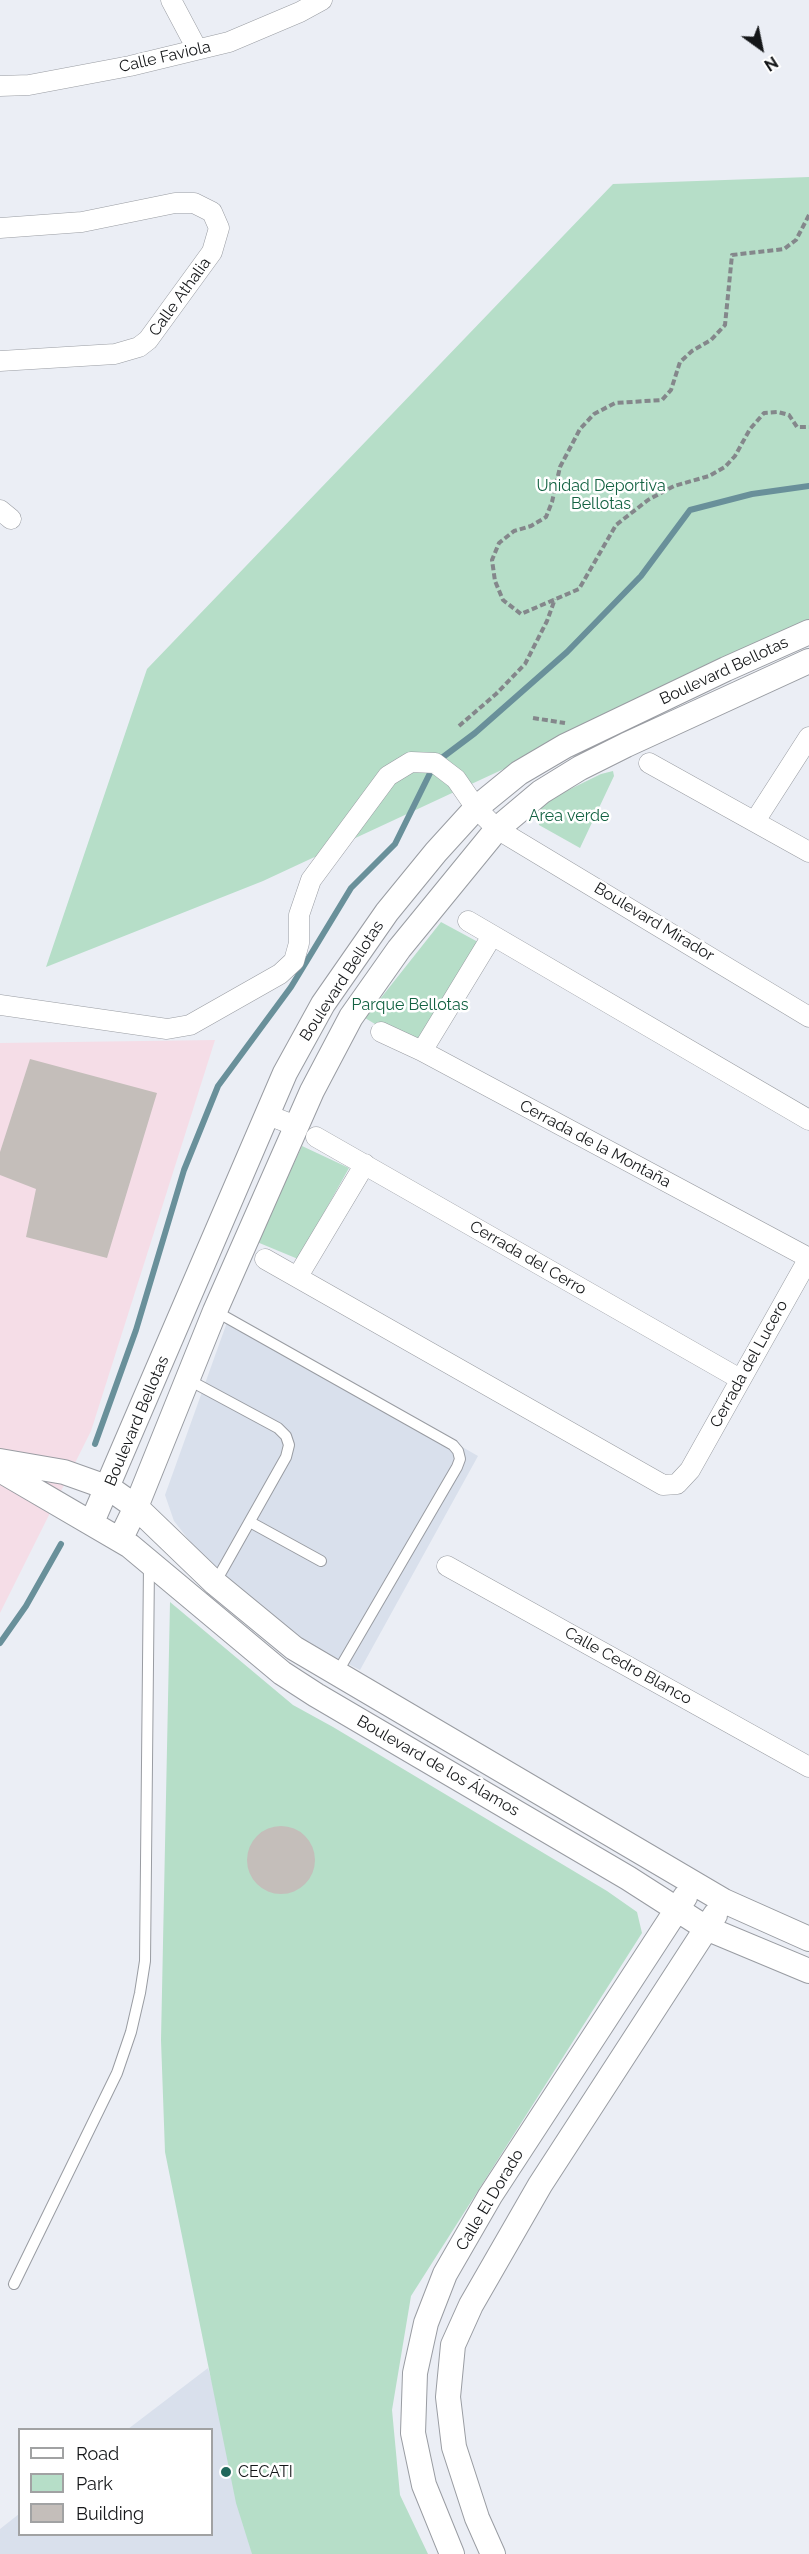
<!DOCTYPE html>
<html>
<head>
<meta charset="utf-8">
<style>
  body { margin:0 }
  #map { position:relative; width:809px; height:2554px; overflow:hidden; background:#ebeef5; font-family:Raleway,sans-serif }
  canvas { display:block }
  .legend { position:absolute; left:18px; top:2428px; width:195px; height:108px; box-sizing:border-box; background:#fff; border:2px solid #a1a2a3; margin:0; padding:8px 10px; list-style:none; font-size:18px; color:#151719 }
  .legend li { display:flex; align-items:center; gap:12px; height:30px }
  .legend b { width:30px; border:2px solid #a1a2a3 }
  .north { position:absolute; left:731px; top:18px; width:60px; height:60px; -webkit-text-stroke:4px #fff; paint-order:stroke; rotate:147deg; font-size:16px; font-weight:700; line-height:24px; text-align:center; color:#151719 }
  .north::after { content:''; display:block; margin:auto; width:21px; height:27px; background:#151719; clip-path:polygon(50% 0,100% 100%,50% 72%,0 100%) }
</style>
</head>
<body>
<div id="map">
<canvas width="809" height="2554"></canvas>
<ul class="legend">
<li><b style="height:8px;background:#fff"></b>Road</li>
<li><b style="height:16px;background:#b6dec8"></b>Park</li>
<li><b style="height:16px;background:#c4beba"></b>Building</li>
</ul>
<div class="north">N</div>
</div>
<script>
const c = document.querySelector('canvas').getContext('2d');
c.lineJoin = 'round';
function fillPath(path, color) {
  c.fillStyle = color;
  c.fill(path, 'evenodd');
}
function shape(rows) {
  const path = new Path2D();
  for (const r of rows) {
    if (r.length === 3) {
      path.moveTo(r[0] + r[2], r[1]);
      path.arc(r[0], r[1], r[2], 0, 2 * Math.PI);
      continue;
    }
    path.moveTo(r[0], r[1]);
    for (let i = 2; i < r.length; i += 2) path.lineTo(r[i], r[i + 1]);
  }
  return path;
}
function trace(path, color, width, dash) {
  c.strokeStyle = color;
  c.lineWidth = width;
  c.lineCap = dash ? 'butt' : 'round';
  c.setLineDash(dash || []);
  c.stroke(path);
}
function drawText(font, color, halo, rows, align = 'center') {
  c.font = font + ' Raleway,sans-serif';
  c.lineWidth = 5;
  c.setLineDash([]);
  c.textBaseline = 'middle';
  c.strokeStyle = halo;
  c.fillStyle = color;
  for (const [text, x, y, turn = 0] of rows) {
    c.save();
    c.translate(x, y);
    c.rotate((+turn || 0) * Math.PI / 180);
    c.textAlign = isNaN(turn) ? turn : align;
    if (halo) c.strokeText(text, 0, 0);
    c.fillText(text, 0, 0);
    c.restore();
  }
}
const built = shape([
  [230,1314,478,1456,360,1670,294,1636,203,1558,174,1521,165,1495],
  [208,2368,264,2554,0,2554,0,2529,19,2514,20,2534,212,2534,212,2430,128,2429]
]);
const industrial = shape([
  [215,1040,91,1431,0,1613,0,1043]
]);
const green = shape([
  [809,177,809,630,725,666,263,881,46,967,147,669,613,184],
  [613,771,614,776,580,848,539,825,538,809,554,797,601,774],
  [441,922,478,942,415,1048,365,1018],
  [302,1146,349,1168,298,1259,257,1242],
  [170,1602,293,1705,333,1727,607,1891,637,1912,642,1933,411,2296,392,2410,400,2495,428,2554,252,2554,236,2503,165,2152,161,2040]
]);
const stream = shape([
  [95,1444,136,1330,184,1170,218,1086,291,987,351,888,395,844,435,763,475,733,567,652,641,576,690,510,752,494,809,486],
  [0,1643,26,1606,61,1544]
]);
const building = shape([
  [30,1059,157,1093,107,1258,26,1237,36,1189,0,1175,0,1152],
  [281,1860,34]
]);
const path = shape([
  [809,215,796,240,784,249,732,255,725,325,711,340,692,351,680,362,671,390,662,400,615,403,594,414,580,429,560,467,552,502,546,517,531,526,514,531,499,543,492,560,495,581,503,600,521,614,579,589,616,525,648,500,674,486,709,476,725,467,735,456,750,429,764,413,778,412,789,415,797,427,809,427],
  [533,718,565,723],
  [459,726,496,694,525,664,547,621,555,599]
]);
const service = shape([
  [215,1311,453,1445,458,1451,460,1459,457,1467,337,1673],
  [187,1379,278,1428,286,1436,289,1445,286,1457,215,1583],
  [250,1522,321,1561],
  [14,2284,117,2073,131,2032,140,1993,145,1961,149,1565]
]);
const minor = shape([
  [171,0,197,49],
  [0,86,29,85,130,66,229,42,300,12,322,0],
  [0,228,82,222,175,203,194,203,212,212,219,228,212,252,148,340,139,347,115,354,0,361],
  [0,510,11,519],
  [649,763,809,852],
  [755,821,809,737],
  [468,921,809,1120],
  [0,1005,167,1029,190,1025,280,974,294,961,299,943,299,915,311,880,388,776,411,762,435,763,456,779,476,808,497,829,809,1017],
  [422,1051,492,936],
  [268,1115,296,1126],
  [316,1137,740,1379],
  [265,1259,663,1485,677,1484,690,1470,809,1258,422,1051,381,1032],
  [298,1276,365,1164],
  [447,1566,809,1767]
]);
const tertiary = shape([
  [0,1461,64,1472,109,1488,136,1507,215,1583,294,1648,724,1901,809,1939],
  [0,1470,130,1546,282,1673,316,1695,628,1878,706,1928,809,1971],
  [92,1522,285,1073,323,1004,387,912,436,852,476,808,519,773,565,746,726,669,809,632],
  [120,1540,136,1507,215,1311,312,1091,351,1017,399,949,497,829,541,792,580,768,626,745,809,661],
  [452,2554,424,2485,413,2433,415,2373,426,2323,445,2274,490,2196,685,1897],
  [493,2554,477,2518,454,2447,448,2397,453,2345,471,2305,540,2185,715,1915]
]);
const markers = [
  [226,2472,6,"#20675b"]
];
const streetNames = [
  ["Calle Faviola",165,57,-13],
  ["Calle Athalia",180,297,-54],
  ["Boulevard Bellotas",724,671,-25],
  ["Boulevard Mirador",654,922,31],
  ["Boulevard Bellotas",342,981,-57],
  ["Cerrada de la Montaña",595,1144,28],
  ["Cerrada del Cerro",528,1258,30],
  ["Cerrada del Lucero",749,1364,-61],
  ["Boulevard Bellotas",137,1421,-67],
  ["Calle Cedro Blanco",628,1666,29],
  ["Boulevard de los Álamos",438,1766,30],
  ["Calle El Dorado",490,2200,-59]
];
const parkNames = [
  ["Unidad Deportiva",601,486],
  ["Bellotas",601,504],
  ["Area verde",569,816],
  ["Parque Bellotas",410,1005]
];
const poiNames = [
  ["CECATI",238,2472]
];
fillPath(built, '#d9e0ec');
fillPath(industrial, '#f5dde7');
fillPath(green, '#b6dec8');
trace(stream, '#69909a', 6);
fillPath(building, '#c4beba');
trace(service, '#999ca2', 12);
trace(minor, '#999ca2', 21);
trace(tertiary, '#999ca2', 26);
trace(path, '#84878b', 4, [6, 3]);
trace(service, '#fff', 10);
trace(minor, '#fff', 20);
trace(tertiary, '#fff', 24);
for (const [x, y, r, color] of markers) {
  const dot = new Path2D();
  dot.arc(x, y, r, 0, 2 * Math.PI);
  c.fillStyle = color;
  c.fill(dot);
  trace(dot, '#fff', 2);
}
drawText('16px', '#151719', '#fff', streetNames);
drawText('16px', '#136242', '#fff', parkNames);
drawText('16px', '#151719', '#fff', poiNames, 'left');
</script>
</body>
</html>
